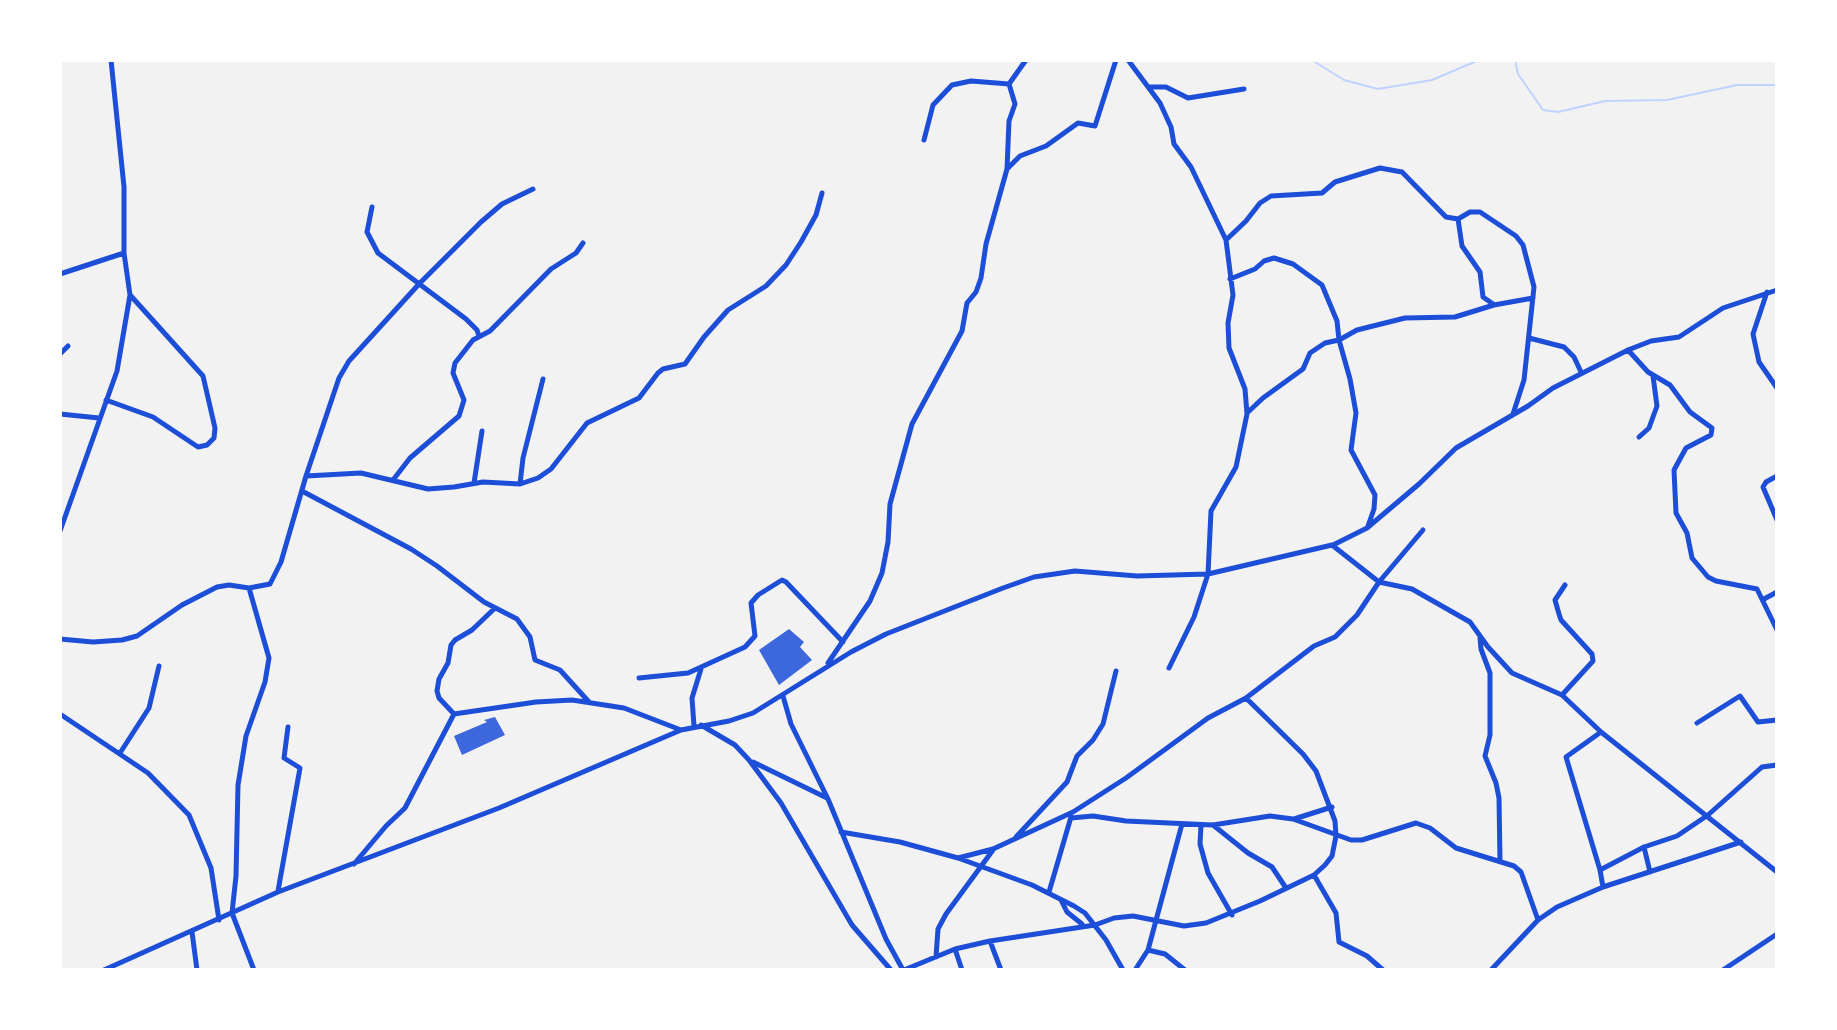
<!DOCTYPE html>
<html>
<head>
<meta charset="utf-8">
<style>
  body { margin:0 }
  #map { position:relative; width:1837px; height:1030px; overflow:hidden; background:#f2f2f2; font-family:"Public Sans",sans-serif }
  canvas { display:block }
  .frame { position:absolute; inset:0; border:62px solid #fff; pointer-events:none }
</style>
</head>
<body>
<div id="map">
<canvas width="1837" height="1030"></canvas>
<div class="frame"></div>
</div>
<script>
const c = document.querySelector('canvas').getContext('2d');
c.lineJoin = 'round';
function shape(rows) {
  const path = new Path2D();
  for (const r of rows) {
    path.moveTo(r[0], r[1]);
    for (let i = 2; i < r.length; i += 2) path.lineTo(r[i], r[i + 1]);
  }
  return path;
}
function trace(path, color, width, dash) {
  c.strokeStyle = color;
  c.lineWidth = width;
  c.lineCap = dash ? 'butt' : 'round';
  c.setLineDash(dash || []);
  c.stroke(path);
}
function fillPath(path, color) {
  c.fillStyle = color;
  c.fill(path, 'evenodd');
}
const stream = shape([
  [1312,60,1344,80,1378,89,1432,80,1479,60],
  [1515,60,1518,74,1543,110,1558,112,1605,101,1667,100,1737,85,1777,85]
]);
const building = shape([
  [789,629,804,642,800,647,812,660,779,685,759,650],
  [495,717,505,735,462,755,454,736,487,722,484,720]
]);
const minor = shape([
  [1128,60,1160,103,1171,127,1174,144,1191,167,1226,240,1233,295,1228,323,1229,348,1245,389,1247,414,1236,467,1211,511,1208,574,1194,617,1169,668],
  [1009,84,1026,60],
  [1149,87,1166,87,1188,98,1244,89],
  [924,140,933,105,952,85,971,81,1009,84],
  [1008,168,1020,156,1046,146,1078,123,1095,126,1116,60],
  [372,207,367,232,378,253,466,319,477,330,479,336],
  [1458,219,1462,246,1480,272,1483,297,1493,304],
  [1226,240,1246,221,1260,203,1271,196,1322,193,1335,182,1380,168,1402,172,1446,217,1458,219,1470,212,1480,212,1516,236,1523,245,1534,287,1524,380,1513,414],
  [60,274,124,253],
  [1230,279,1255,269,1264,261,1274,258,1293,264,1322,285,1337,321,1339,340,1350,379,1356,413,1351,450,1375,495,1374,509,1368,526],
  [1767,292,1753,334,1759,362,1777,388],
  [1529,338,1564,347,1574,357,1581,372],
  [1628,350,1648,372,1670,385,1690,412,1712,428,1711,435,1686,448,1674,470,1676,513,1687,533,1692,558,1708,577,1716,581,1757,589,1777,630],
  [60,354,68,346],
  [106,400,153,417,198,447,207,445,214,438,215,428,203,376,131,296],
  [1247,413,1263,398,1303,369,1310,353,1325,343,1339,340,1357,330,1405,318,1455,317,1494,305,1533,298],
  [60,414,99,418],
  [1639,437,1649,428,1657,406,1653,376],
  [306,476,361,473,428,489,454,487,483,482,520,484,538,478,551,469,587,423,639,398,658,373,663,369,685,364,704,337,728,310,766,286,786,265,801,242,816,215,822,193],
  [1777,476,1766,482,1763,487,1777,520],
  [393,480,410,458,459,416,464,400,453,373,455,363,473,340,490,331,551,269,576,253,583,243],
  [474,483,482,431],
  [520,484,523,458,543,379],
  [302,491,411,549,437,566,484,602,517,619,530,637,535,660,560,670,589,702],
  [60,531,117,371,130,295,124,253,124,187,111,60],
  [1333,545,1367,528,1419,484,1456,448,1528,406,1553,388,1628,350,1651,341,1679,337,1723,308,1777,290],
  [249,588,269,658,265,682,246,736,238,785,236,876,232,913,254,970],
  [1764,599,1777,592],
  [495,608,472,630,455,640,451,645,448,663,439,679,437,691,439,698,454,714,536,702,572,700,624,708,681,730],
  [1480,638,1481,649,1490,673,1490,735,1485,756,1496,783,1499,798,1500,861],
  [60,639,93,642,122,640,137,636,182,605,217,587,229,585,249,588,270,584,281,562,306,476,339,378,349,361,419,284,481,222,502,204,533,189],
  [828,663,870,601,882,573,888,542,890,504,912,424,962,331,967,303,976,292,981,278,986,244,1007,169,1009,121,1015,104,1009,84],
  [639,678,688,673,745,647,755,636,751,603,758,595,782,580,786,582,843,642],
  [1562,695,1593,661,1592,654,1561,620,1559,614,1555,600,1565,585],
  [783,696,791,724,828,799,886,939,903,970],
  [60,714,148,773,189,815,211,868,219,920],
  [1697,723,1740,696,1758,722,1777,720],
  [701,725,735,745,749,760,781,803,852,925,891,970],
  [694,726,692,698,701,669],
  [120,753,149,708,159,666],
  [753,762,827,798],
  [1071,818,1093,816,1126,821,1213,825,1270,816,1293,819,1351,840,1362,840,1416,823,1430,828,1456,848,1514,866,1521,872,1538,920],
  [1294,819,1332,807],
  [1201,825,1200,844,1208,873,1232,915],
  [1213,825,1248,853,1272,867,1286,888],
  [841,832,900,842,958,858,993,849,1073,812,1126,778,1208,718,1246,698,1314,646,1335,637,1357,615,1379,582,1423,530],
  [1016,837,1067,782,1077,756,1093,740,1103,724,1116,671],
  [1644,847,1650,872],
  [958,858,1032,885,1074,906,1085,913,1106,940,1123,970],
  [354,864,386,826,405,808,454,714],
  [1600,870,1566,757,1601,732],
  [1314,875,1336,913,1339,942,1367,956,1383,970],
  [1603,887,1600,870,1644,847,1677,836,1708,815,1762,767,1777,765],
  [278,891,300,768,284,758,288,727],
  [1049,892,1071,817],
  [1061,900,1067,912,1082,924],
  [192,932,197,970],
  [990,941,1001,970],
  [955,949,962,970],
  [1148,950,1165,954,1185,970],
  [936,957,938,929,946,914,993,850],
  [104,970,278,892,499,808,681,730,729,721,753,713,851,652,886,634,1003,588,1034,577,1075,571,1137,576,1208,574,1332,545,1379,582,1412,589,1470,622,1488,647,1512,673,1562,695,1601,732,1777,872],
  [904,970,955,949,990,941,1095,925,1114,918,1133,916,1184,926,1206,923,1260,901,1314,875,1325,865,1332,856,1336,836,1335,821,1316,771,1303,754,1246,698],
  [1135,970,1148,950,1182,824],
  [1491,970,1538,920,1557,907,1603,887,1741,842],
  [1723,970,1777,934]
]);
trace(stream, '#bfd3fe', 2);
fillPath(building, '#3d67dc');
trace(minor, '#1d4ed8', 5);
</script>
</body>
</html>
